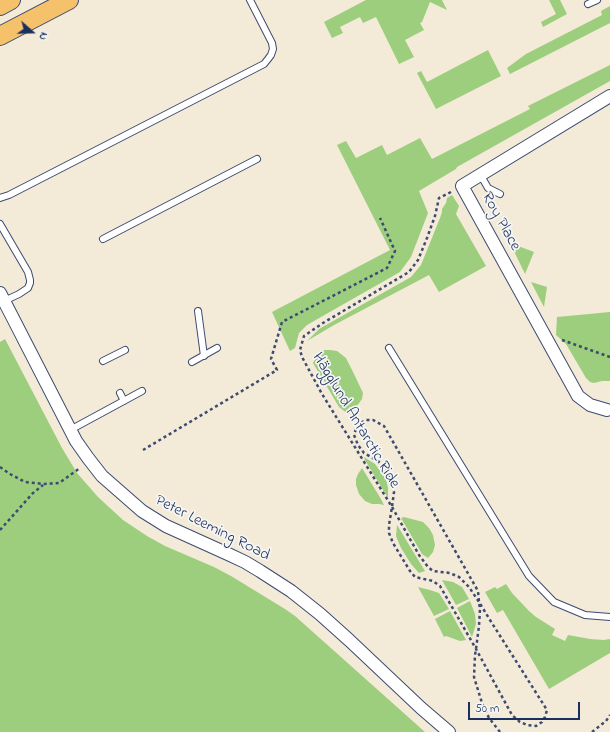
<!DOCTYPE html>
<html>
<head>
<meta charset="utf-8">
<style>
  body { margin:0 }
  #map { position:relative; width:610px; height:732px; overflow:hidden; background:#f4ead8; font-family:"Indie Flower",sans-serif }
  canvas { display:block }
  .north { position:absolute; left:12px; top:12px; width:40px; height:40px; -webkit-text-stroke:3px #f6f6f2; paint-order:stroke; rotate:110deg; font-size:11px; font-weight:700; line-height:16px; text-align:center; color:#1b2f5e }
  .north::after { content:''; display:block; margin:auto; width:14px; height:18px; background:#1b2f5e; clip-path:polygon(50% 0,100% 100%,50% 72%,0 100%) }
  .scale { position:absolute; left:468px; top:702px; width:112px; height:18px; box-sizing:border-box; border:2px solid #1b2f5e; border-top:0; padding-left:5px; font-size:12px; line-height:14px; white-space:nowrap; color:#1b2f5e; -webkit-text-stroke:3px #f6f6f2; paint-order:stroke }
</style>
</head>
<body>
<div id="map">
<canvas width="610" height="732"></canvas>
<div class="north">N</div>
<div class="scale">50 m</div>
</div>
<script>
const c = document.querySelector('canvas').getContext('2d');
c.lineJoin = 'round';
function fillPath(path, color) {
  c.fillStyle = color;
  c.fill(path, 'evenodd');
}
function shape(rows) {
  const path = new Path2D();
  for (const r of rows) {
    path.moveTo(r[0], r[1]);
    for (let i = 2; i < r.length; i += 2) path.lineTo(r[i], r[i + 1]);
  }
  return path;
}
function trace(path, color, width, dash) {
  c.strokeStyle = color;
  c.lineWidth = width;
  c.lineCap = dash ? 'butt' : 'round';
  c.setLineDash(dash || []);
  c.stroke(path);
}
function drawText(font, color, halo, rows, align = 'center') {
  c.font = font + ' "Indie Flower",sans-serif';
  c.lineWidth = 3.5;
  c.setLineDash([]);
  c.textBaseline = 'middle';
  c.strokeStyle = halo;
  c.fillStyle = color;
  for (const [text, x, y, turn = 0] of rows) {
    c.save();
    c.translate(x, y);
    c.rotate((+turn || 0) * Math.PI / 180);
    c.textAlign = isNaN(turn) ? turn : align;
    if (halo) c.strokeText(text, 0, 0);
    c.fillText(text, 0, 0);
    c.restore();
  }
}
const green = shape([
  [366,0,442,0,447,10,430,2,422,22,420,23,424,30,405,40,414,57,399,64,376,17,363,23,360,17,340,27,343,33,332,38,324,22],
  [549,0,560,0,567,14,543,27,541,22,556,14],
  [610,6,610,23,510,74,507,68,526,54,602,15,601,11],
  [488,50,501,76,436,109,417,73,421,71,427,82],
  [610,65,610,81,457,167,456,169,419,191,428,213,411,257,400,272,307,325,299,333,295,348,290,351,272,312,390,250,337,145,346,141,356,158,382,145,387,155,420,138,432,159,530,109,528,106],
  [452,195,459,206,456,214,486,266,439,292,429,275,334,325,307,341,319,329,411,277,421,265,440,218,442,212,442,209,446,203,447,198],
  [510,243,534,252,525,274],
  [531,282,547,287,544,307],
  [610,312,610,381,602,381,594,383,590,382,586,378,566,344,556,335,557,317],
  [5,339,62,448,77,473,98,497,123,520,147,536,165,546,214,567,231,576,285,609,295,616,332,649,425,732,0,732,0,342],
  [322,350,330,350,337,351,346,358,355,376,363,393,362,399,352,413,348,414,339,407,313,363,317,355],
  [364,457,375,464,386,479,388,488,388,498,365,460],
  [362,468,381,499,384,505,379,504,372,504,365,501,359,494,356,485,356,479,358,474],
  [404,517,423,522,429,528,433,535,435,545,433,552,428,558,422,554,401,518],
  [397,525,425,571,419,573,411,564,401,548,396,536],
  [442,580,453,582,462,587,469,599,456,605],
  [506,584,512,593,529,611,536,617,555,629,552,635,565,641,568,635,590,639,604,640,610,639,610,653,549,689,503,610,497,613,485,592,495,587,497,589],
  [418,587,430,590,439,593,449,609,434,616],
  [470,601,475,614,476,624,472,637,457,608],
  [450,611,466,640,460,641,446,636,444,637,435,619]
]);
const path = shape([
  [451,192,439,198,435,216,427,238,418,260,409,272,323,323,304,336,300,350,302,357,322,394,392,507,419,555,428,567,433,571,450,573,459,577,469,587,479,602,490,620,547,710,545,717,542,722,536,726,527,725,520,722,512,715,476,649,440,586,433,581,415,577,410,571,393,543,389,533,389,525,392,507,394,492,391,479,387,470,378,461,364,453,358,445,354,435,357,426,365,420,373,420,384,426,478,591,479,602,480,609,479,626,476,649,475,655,474,677,482,703,489,718,500,732],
  [562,340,610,357],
  [143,450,277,370,271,359,282,322,387,268,395,251,380,218],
  [0,467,10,474,25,482,44,484,59,483,80,468],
  [0,530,33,493,43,485],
  [592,732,606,721,610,715]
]);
const service = shape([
  [588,4,597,0],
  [480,174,488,188,500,194],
  [0,198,9,195,264,64,268,59,271,55,273,49,272,43,250,0],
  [0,224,28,272,30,280,30,283,28,288,19,294,4,301],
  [103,239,257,159],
  [198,311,204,356],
  [389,348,529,576,554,602,585,615,610,617],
  [103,361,125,350],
  [192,362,217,348],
  [120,393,124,401],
  [70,430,142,391]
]);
const minor = shape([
  [0,293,76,441,88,458,102,476,142,511,166,526,228,554,245,562,260,571,291,591,320,614,349,640,421,708,449,732],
  [607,410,590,405,578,396,462,186,610,96]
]);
const primary = shape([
  [0,6,11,0],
  [0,36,69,0]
]);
const streetNames = [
  ["Roy Place",500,222,61],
  ["Hägglund Antarctic Ride",355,421,59],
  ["Peter Leeming Road",212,529,27]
];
fillPath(green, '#9cce7e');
trace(service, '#3c4b70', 8);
trace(minor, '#3c4b70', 14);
trace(primary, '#3c4b70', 20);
trace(path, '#3c4b70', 2.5, [3, 3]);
trace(service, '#fff', 6);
trace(minor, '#fff', 12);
trace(primary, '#f5c16b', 18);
drawText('16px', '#1b2f5e', '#f6f6f2', streetNames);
</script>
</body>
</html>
